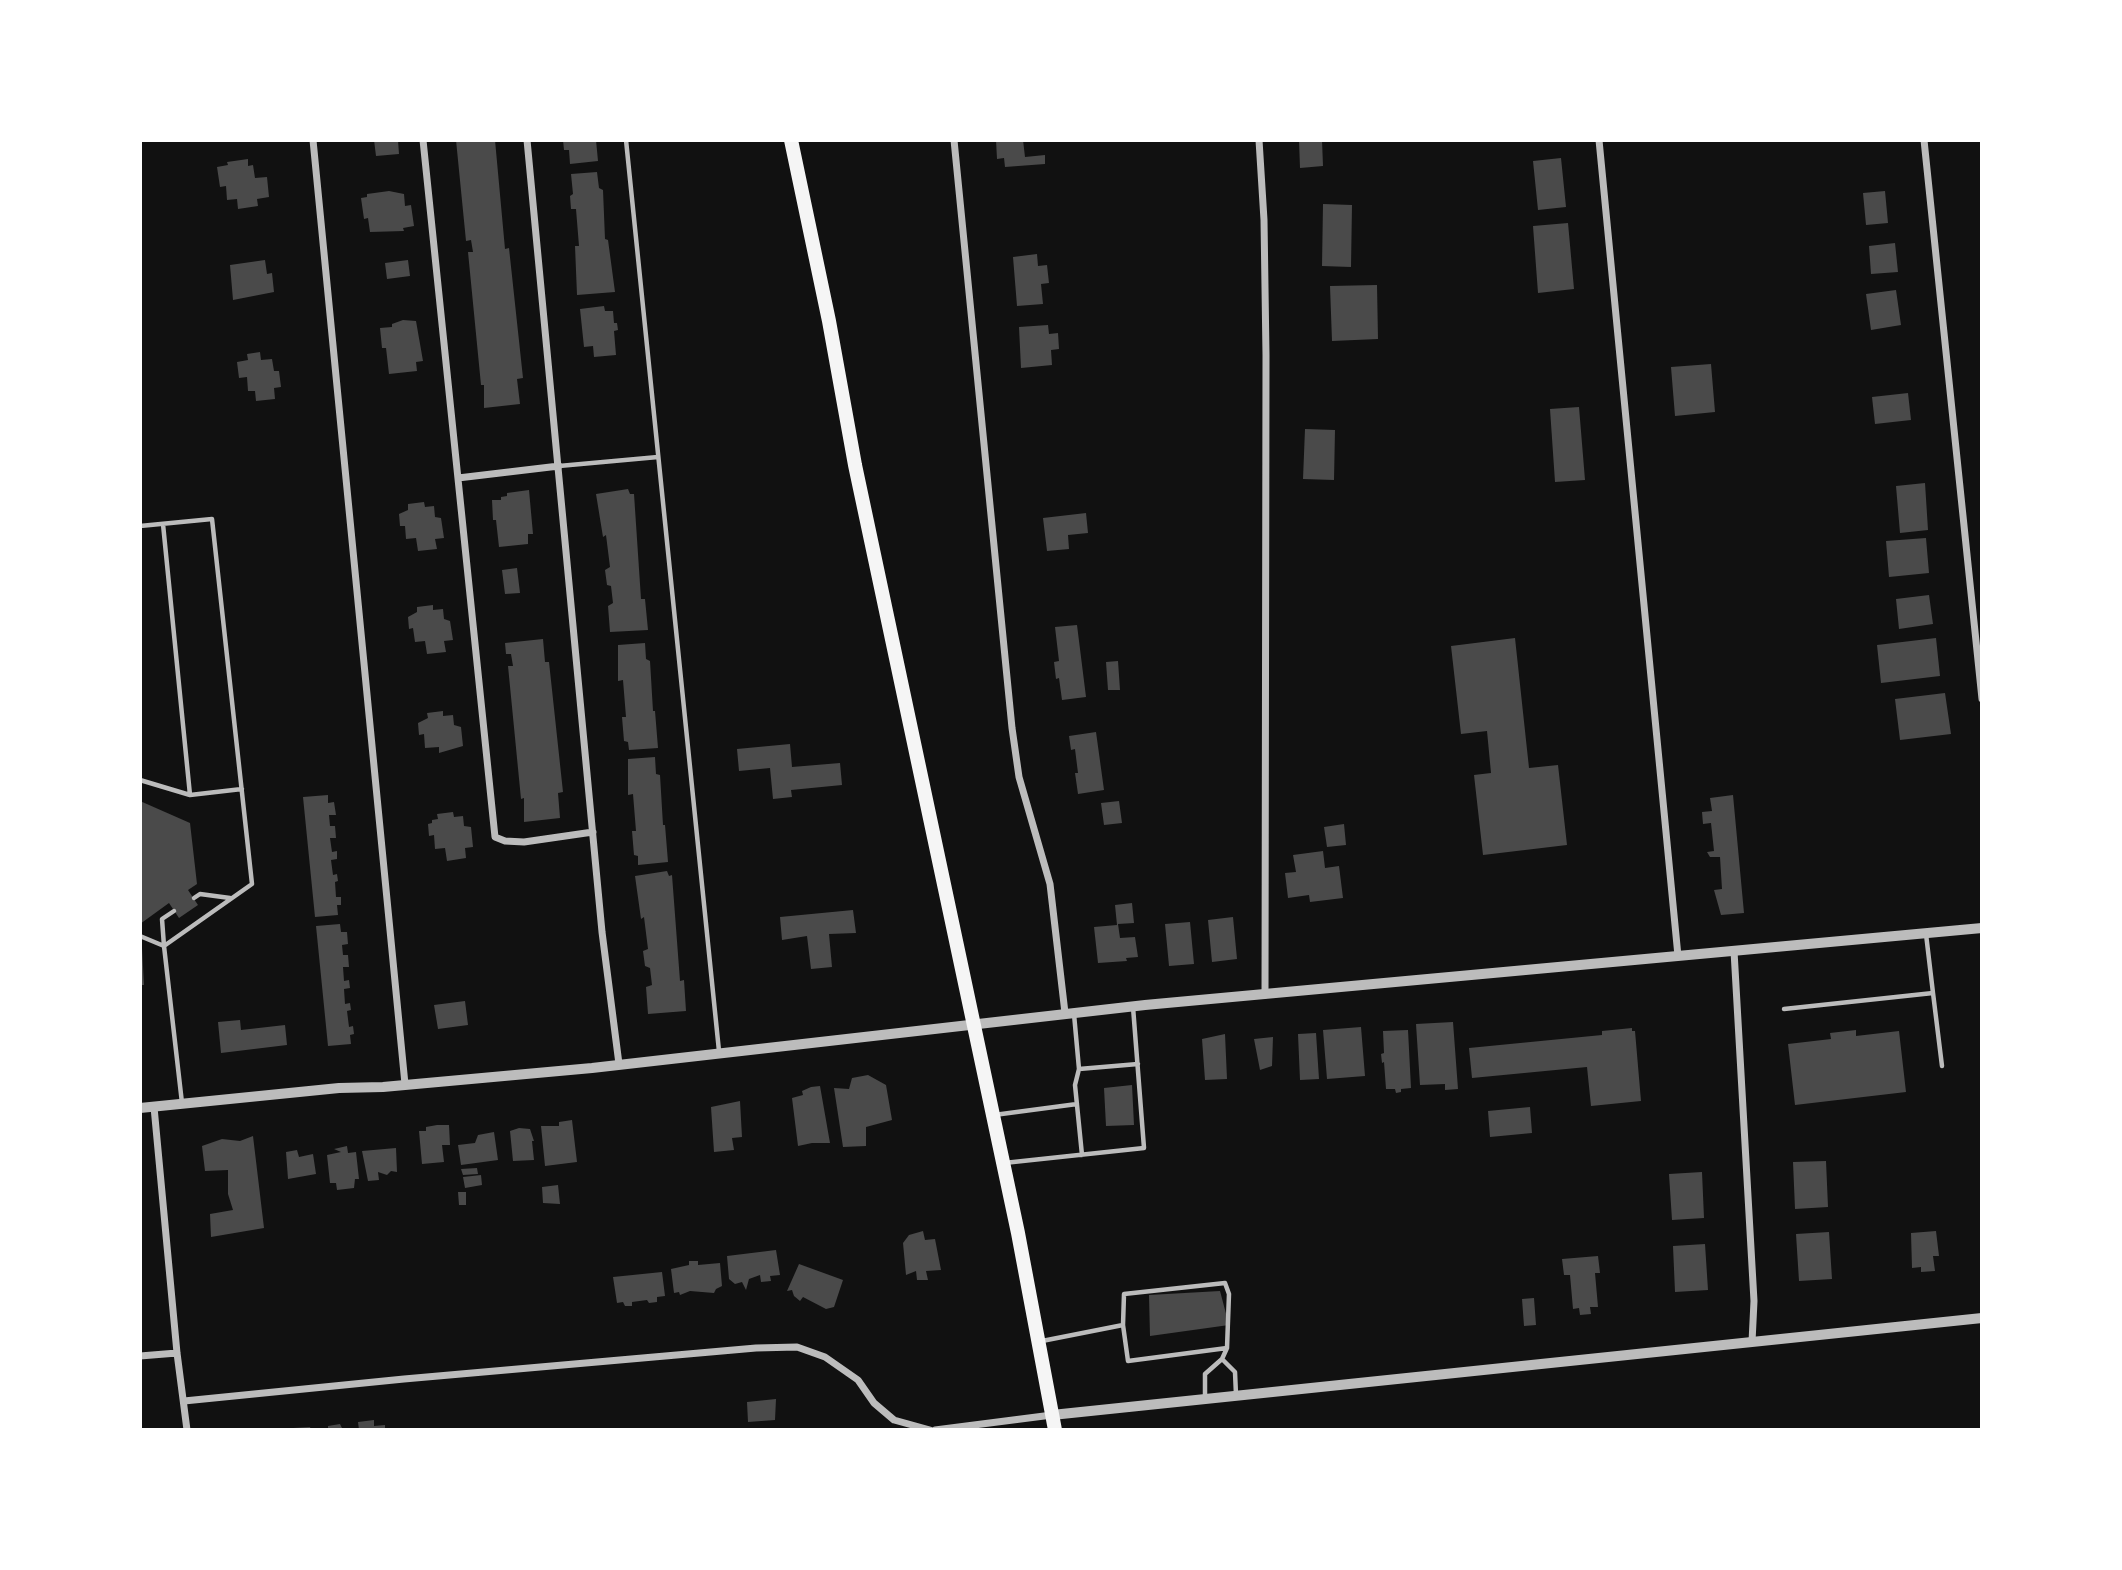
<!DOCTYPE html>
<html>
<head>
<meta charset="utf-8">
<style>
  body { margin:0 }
  #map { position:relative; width:2122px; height:1570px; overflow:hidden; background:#111; font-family:"IBM Plex Sans",sans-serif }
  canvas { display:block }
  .frame { position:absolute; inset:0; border:142px solid #fff; pointer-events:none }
</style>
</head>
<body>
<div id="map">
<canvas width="2122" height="1570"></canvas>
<div class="frame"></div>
</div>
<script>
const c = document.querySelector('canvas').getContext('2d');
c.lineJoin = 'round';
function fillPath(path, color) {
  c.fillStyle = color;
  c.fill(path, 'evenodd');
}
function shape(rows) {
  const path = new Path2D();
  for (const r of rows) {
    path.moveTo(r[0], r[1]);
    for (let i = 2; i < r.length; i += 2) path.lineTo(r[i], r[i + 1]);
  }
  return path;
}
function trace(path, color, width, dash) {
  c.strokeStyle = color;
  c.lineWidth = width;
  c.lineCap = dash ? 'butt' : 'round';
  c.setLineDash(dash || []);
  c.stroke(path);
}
const building = shape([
  [374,140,398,140,399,154,376,156],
  [456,140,495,140,505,249,509,248,523,378,517,379,520,404,484,408,484,385,481,385,468,252,473,252,471,240,466,241],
  [563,140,596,140,598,161,570,164,569,150,564,150],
  [996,140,1023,140,1025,157,1045,155,1045,164,1005,167,1004,158,997,159],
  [1299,140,1322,140,1323,166,1300,168],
  [1561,158,1566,207,1538,210,1533,161],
  [248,159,248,166,253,165,255,178,267,177,269,197,257,199,258,206,238,209,237,199,227,200,226,186,220,187,217,167,228,165,227,162],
  [597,172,599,188,603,190,605,239,608,240,615,292,577,295,575,246,579,246,576,209,571,209,570,196,573,194,571,174],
  [389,191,404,194,405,206,411,205,414,226,403,228,404,231,370,232,368,218,364,219,361,198,367,197,367,194],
  [1885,191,1888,223,1866,225,1863,193],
  [1323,204,1352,205,1351,267,1322,266],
  [1568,223,1574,289,1538,293,1533,226],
  [1895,243,1898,272,1871,274,1869,246],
  [1037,254,1038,266,1047,265,1049,283,1041,284,1043,304,1017,306,1013,257],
  [265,260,267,274,272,273,274,292,233,300,230,265],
  [408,260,410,276,387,279,385,263],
  [1377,285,1378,339,1332,341,1330,286],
  [1896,290,1901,325,1871,330,1866,294],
  [604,306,605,311,613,311,614,323,617,323,618,330,614,331,616,355,594,357,593,346,584,347,580,309],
  [403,320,416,321,423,361,416,362,417,371,389,374,386,348,382,348,380,328,392,327,392,324],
  [1048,325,1049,334,1058,333,1059,349,1051,350,1052,365,1021,368,1019,327],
  [260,352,261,360,272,359,274,371,279,371,281,387,274,388,275,399,256,401,255,391,248,391,247,377,239,378,237,362,248,360,247,354],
  [1711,364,1715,412,1675,416,1671,367],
  [1908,393,1911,420,1875,424,1872,397],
  [1579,407,1585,480,1555,482,1550,409],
  [1305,429,1335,430,1334,480,1303,479],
  [1925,483,1928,530,1900,533,1896,486],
  [628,489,630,494,634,494,641,599,645,599,648,630,610,632,608,606,613,603,611,586,607,585,605,570,610,567,606,535,603,537,596,494],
  [529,490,533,534,528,534,528,544,499,547,496,520,493,520,492,500,501,500,501,497,507,496,507,493],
  [424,502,425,507,434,506,435,517,441,518,444,538,435,539,437,549,418,551,416,538,406,539,405,526,400,526,399,514,408,510,408,504],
  [1086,513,1088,533,1068,535,1069,549,1047,551,1043,518],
  [1926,538,1929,573,1889,577,1886,541],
  [517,568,520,593,505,594,502,570],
  [1929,595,1933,624,1899,629,1896,599],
  [433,605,433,610,443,609,444,619,450,621,453,640,444,641,446,652,427,654,425,641,415,642,413,628,409,629,408,617,417,612,417,607],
  [1077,625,1086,697,1062,700,1059,678,1056,679,1054,662,1059,661,1055,627],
  [1515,638,1529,768,1558,765,1567,845,1483,855,1474,775,1491,773,1487,731,1461,734,1451,646],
  [1936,638,1940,676,1881,683,1877,645],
  [543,639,545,662,549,662,563,792,558,793,560,818,524,822,524,798,521,799,508,666,513,666,511,654,506,654,505,643],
  [645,643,646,659,650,661,653,711,655,711,658,748,629,750,628,742,624,741,622,717,626,717,623,680,618,681,618,645],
  [1118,661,1120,690,1108,690,1106,662],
  [1945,693,1951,734,1900,740,1895,699],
  [443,711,443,716,453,715,454,725,461,727,463,746,439,753,439,747,425,748,424,734,419,735,418,723,428,718,427,713],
  [1096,732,1104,790,1078,794,1075,773,1078,773,1075,749,1071,750,1069,736],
  [790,744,792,767,840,763,842,785,791,790,792,797,773,799,770,768,739,771,737,749],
  [655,757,656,774,660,775,663,825,665,825,668,862,638,865,638,856,634,855,632,831,636,831,633,794,628,795,628,759],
  [328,795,328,803,334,802,336,815,329,815,330,826,335,826,336,838,330,838,332,852,337,851,337,859,331,860,333,875,337,874,338,881,335,882,336,897,341,897,341,905,337,905,338,915,315,917,303,797],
  [1733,795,1744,913,1721,915,1714,890,1722,889,1720,857,1710,857,1707,852,1714,851,1711,823,1703,824,1702,812,1712,811,1710,798],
  [140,801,190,823,197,884,188,890,198,905,179,918,169,903,140,924],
  [1119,801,1122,823,1104,825,1101,803],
  [453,812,454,817,463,816,464,826,471,827,473,847,465,848,466,858,447,861,445,848,435,849,434,835,429,836,428,824,432,823,432,820,438,819,437,814],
  [1344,824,1346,845,1327,847,1324,827],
  [1323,851,1325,868,1339,866,1343,898,1310,902,1309,895,1288,898,1285,873,1296,872,1293,855],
  [667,871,669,876,672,875,680,981,684,980,686,1011,648,1014,646,987,652,985,650,968,645,966,643,951,648,949,644,917,641,919,635,876],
  [1132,903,1134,923,1118,924,1120,938,1135,937,1138,957,1126,958,1127,961,1098,963,1094,927,1117,925,1115,905],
  [853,910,856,933,829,934,832,967,811,969,807,936,782,940,780,917],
  [1233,917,1237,959,1212,962,1208,920],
  [1190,922,1194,964,1169,966,1165,924],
  [340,924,341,932,347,932,348,944,342,945,343,955,348,955,349,967,343,967,344,981,349,980,350,988,344,989,345,1004,350,1003,351,1010,347,1011,349,1027,353,1026,354,1034,350,1035,351,1044,328,1046,316,926],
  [140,948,142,948,144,985,140,985],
  [465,1001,468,1025,438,1029,434,1005],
  [240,1020,241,1030,285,1025,287,1045,221,1053,218,1022],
  [1453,1022,1458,1089,1445,1090,1445,1084,1420,1085,1416,1024],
  [1361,1027,1365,1076,1327,1079,1323,1030],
  [1632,1028,1632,1031,1635,1031,1641,1101,1591,1106,1587,1067,1472,1078,1469,1048,1602,1035,1602,1031],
  [1408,1030,1411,1088,1401,1089,1401,1092,1396,1093,1395,1089,1386,1089,1384,1062,1382,1063,1381,1054,1384,1053,1383,1031],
  [1856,1030,1856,1036,1899,1031,1906,1092,1795,1105,1788,1044,1831,1039,1830,1033],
  [1316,1033,1319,1079,1300,1080,1298,1034],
  [1225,1034,1227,1079,1205,1080,1202,1039],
  [1273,1037,1272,1066,1260,1070,1254,1039],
  [868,1075,886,1085,892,1120,866,1127,866,1146,843,1147,834,1088,849,1089,852,1078],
  [1132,1085,1134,1125,1106,1126,1104,1088],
  [820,1086,830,1143,812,1143,798,1146,792,1098,803,1095,802,1091,811,1087],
  [740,1101,742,1137,732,1138,734,1150,714,1152,711,1107],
  [1530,1107,1532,1133,1490,1137,1488,1111],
  [572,1120,577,1162,545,1166,541,1126,559,1126,559,1122],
  [437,1125,449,1125,450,1145,442,1145,444,1162,422,1164,419,1131,426,1131,426,1127],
  [519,1128,530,1129,534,1141,532,1141,534,1160,513,1161,510,1131],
  [494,1132,498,1160,461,1165,458,1145,475,1143,478,1135],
  [253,1136,264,1228,211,1237,210,1214,233,1210,228,1194,228,1170,205,1171,202,1146,222,1139,240,1141],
  [347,1146,348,1153,356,1152,359,1179,355,1179,354,1188,337,1190,336,1183,330,1183,327,1155,341,1152,334,1149],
  [396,1148,397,1172,391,1171,387,1175,378,1172,379,1180,368,1181,362,1151],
  [297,1150,299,1157,313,1154,316,1174,288,1179,286,1152],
  [1826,1161,1828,1207,1795,1209,1793,1162],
  [477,1168,478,1174,463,1175,461,1169],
  [1702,1172,1704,1218,1672,1220,1669,1174],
  [481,1175,482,1185,465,1188,463,1177],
  [558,1185,560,1204,543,1203,542,1187],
  [458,1192,466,1192,466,1205,459,1205],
  [923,1231,925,1240,935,1239,941,1270,926,1271,928,1280,917,1280,916,1271,906,1275,903,1243,909,1235],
  [1936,1231,1939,1256,1933,1256,1935,1271,1921,1272,1921,1267,1912,1268,1911,1233],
  [1829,1232,1832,1279,1799,1281,1796,1234],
  [1705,1244,1708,1290,1675,1292,1673,1246],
  [776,1250,780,1275,770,1276,771,1281,761,1282,760,1275,749,1279,746,1290,742,1282,735,1284,729,1279,727,1256],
  [1598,1256,1600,1273,1595,1273,1598,1307,1590,1307,1591,1314,1580,1315,1579,1308,1573,1309,1570,1275,1564,1275,1562,1259],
  [689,1261,698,1261,698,1265,720,1263,722,1286,716,1289,714,1293,690,1291,680,1295,679,1292,674,1293,671,1269,689,1265],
  [799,1264,843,1280,834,1307,826,1309,803,1297,800,1301,794,1296,792,1290,787,1291],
  [662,1272,665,1296,657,1297,657,1302,649,1303,647,1300,632,1302,632,1306,625,1306,623,1302,617,1303,613,1277],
  [1220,1291,1229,1325,1150,1336,1149,1295],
  [1534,1298,1536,1325,1524,1326,1522,1299],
  [776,1399,775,1420,748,1422,747,1402],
  [374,1420,374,1426,385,1425,385,1430,359,1430,358,1422],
  [340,1424,343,1430,328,1430,328,1426],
  [310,1427,311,1430,293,1430,293,1428]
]);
const service = shape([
  [626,140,719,1051],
  [559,466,658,457],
  [163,524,190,795],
  [140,526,212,519,252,884,164,946,182,1103],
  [140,780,190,795,242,789],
  [194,898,200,894,230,898],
  [140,936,164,946,162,919,174,911],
  [1933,993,1942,1066],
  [1784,1009,1933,993,1926,934],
  [1074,1014,1079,1069,1075,1085,1082,1155],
  [1079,1069,1138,1064],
  [994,1115,1077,1104],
  [1004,1163,1144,1148,1133,1007],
  [1123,1325,1124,1294,1225,1283,1229,1294,1227,1348,1222,1359,1205,1374,1205,1398],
  [1042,1341,1123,1325,1128,1361,1227,1348],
  [1222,1359,1235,1372,1236,1395]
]);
const minor = shape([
  [313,140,405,1084],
  [423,140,495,837,505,841,524,842,593,832],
  [527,140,602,932,619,1064],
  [954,140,1012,728,1019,777,1050,884,1065,1013],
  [1259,140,1264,220,1266,355,1265,995],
  [1599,140,1678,956],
  [1924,140,1982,699],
  [458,478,559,466],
  [1734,951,1754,1301,1752,1342],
  [154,1107,177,1353,187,1430],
  [140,1356,177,1353],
  [184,1401,404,1379,756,1348,797,1347,825,1357,858,1380,874,1403,894,1420,930,1430],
  [935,1430,1052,1415]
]);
const tertiary = shape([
  [140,1108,339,1088,383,1087,592,1068,1145,1005,1982,928],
  [1052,1415,1982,1318]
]);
const primary = shape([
  [791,140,829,321,855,465,1018,1233,1055,1430]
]);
fillPath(building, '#4a4a4a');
trace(service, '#bcbcbc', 4.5);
trace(minor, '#bcbcbc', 7);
trace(tertiary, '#bcbcbc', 10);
trace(primary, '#f5f5f5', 14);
</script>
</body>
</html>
